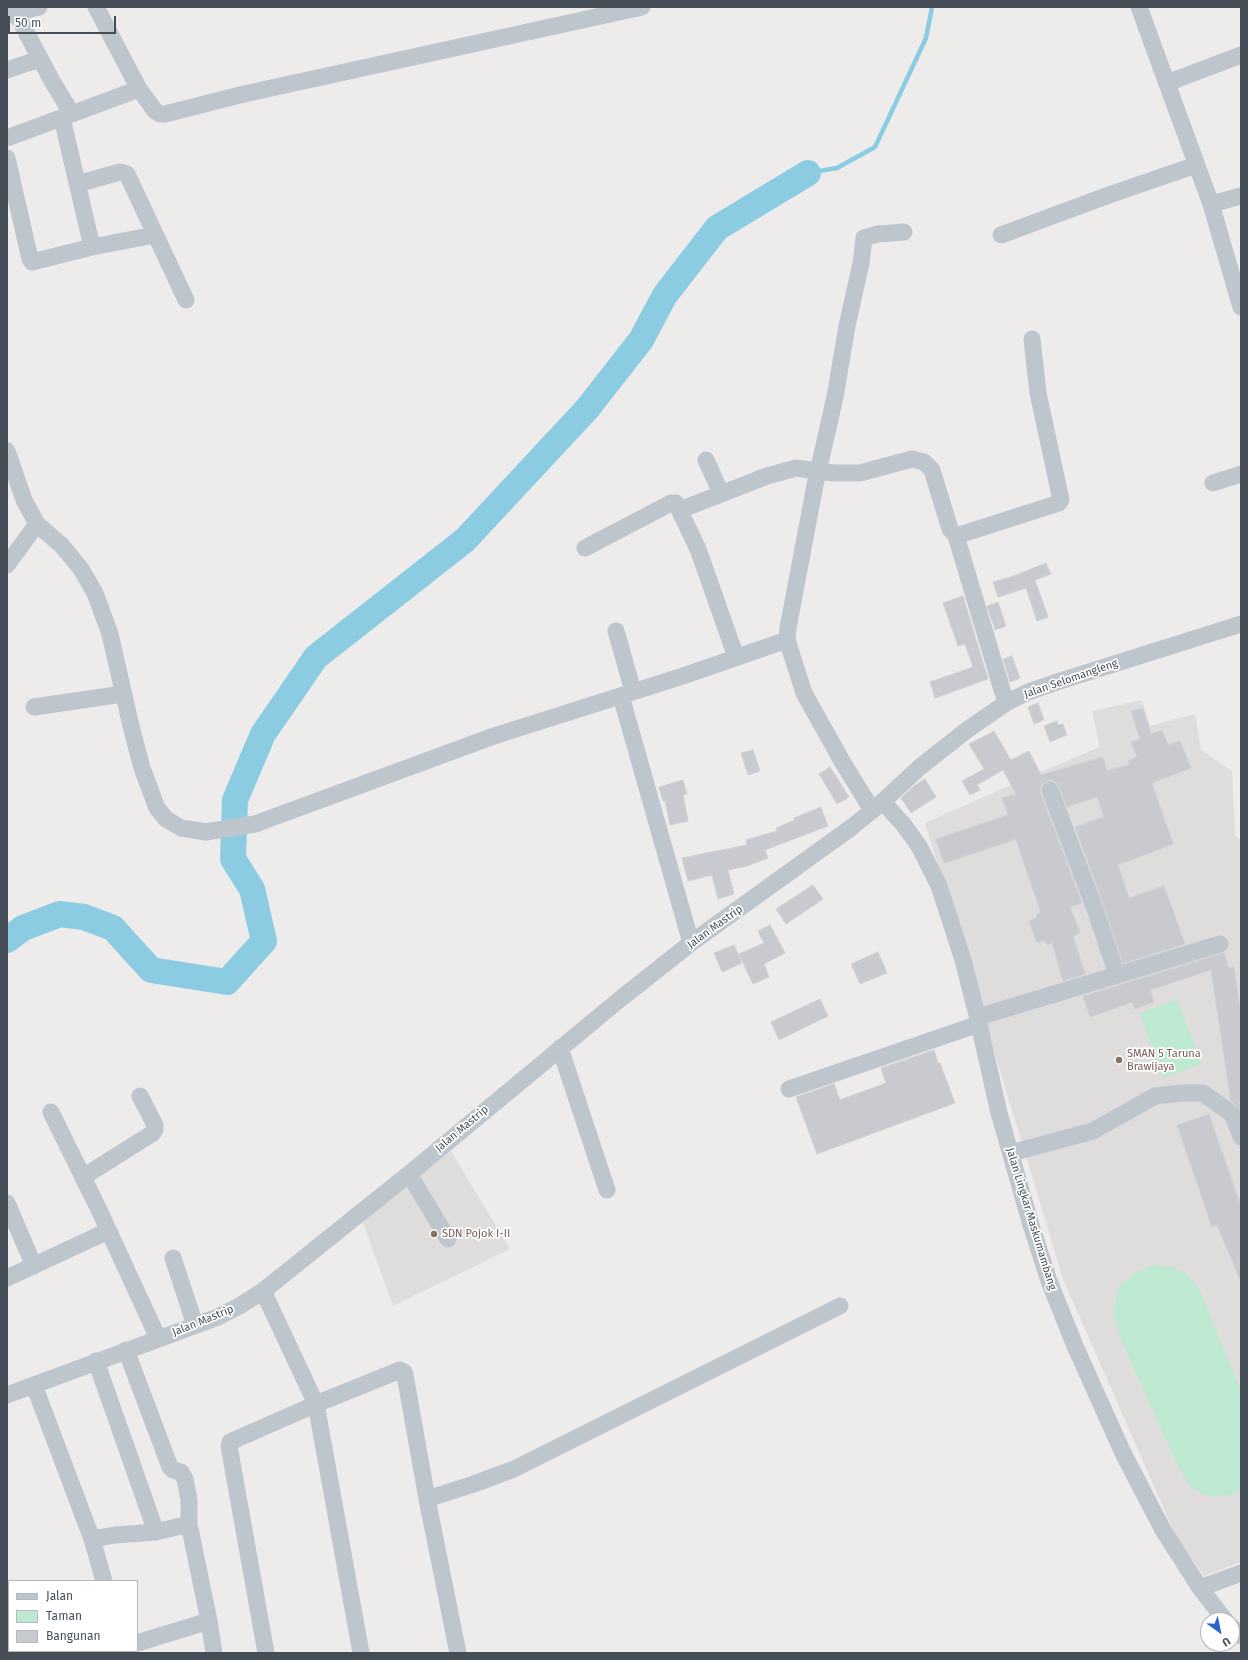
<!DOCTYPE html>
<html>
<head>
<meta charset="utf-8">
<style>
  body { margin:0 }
  #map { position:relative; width:1248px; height:1660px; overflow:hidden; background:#eeebeb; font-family:"Fira Sans",sans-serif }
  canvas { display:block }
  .frame { position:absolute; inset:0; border:8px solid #454e57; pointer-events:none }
  .legend { position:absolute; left:8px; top:1580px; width:130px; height:72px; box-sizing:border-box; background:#fff; border:1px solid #b5b8bc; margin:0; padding:5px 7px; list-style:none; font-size:12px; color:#454e57 }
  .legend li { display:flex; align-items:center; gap:8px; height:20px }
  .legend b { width:20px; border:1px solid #b5b8bc }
  .north { position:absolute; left:1200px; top:1612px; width:40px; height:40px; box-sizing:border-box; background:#fff; border:1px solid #b5b8bc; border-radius:50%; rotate:147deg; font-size:11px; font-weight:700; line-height:16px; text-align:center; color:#454e57 }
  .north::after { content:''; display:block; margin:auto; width:14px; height:18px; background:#2767cc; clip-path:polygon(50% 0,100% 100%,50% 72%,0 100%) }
  .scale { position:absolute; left:8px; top:16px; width:108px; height:18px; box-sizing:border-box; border:2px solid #454e57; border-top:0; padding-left:5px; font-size:12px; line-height:14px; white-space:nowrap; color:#454e57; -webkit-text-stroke:3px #fff; paint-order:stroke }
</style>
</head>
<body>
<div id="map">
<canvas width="1248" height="1660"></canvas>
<div class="frame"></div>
<ul class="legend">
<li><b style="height:5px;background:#bdc5cd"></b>Jalan</li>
<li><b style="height:11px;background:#bce9d0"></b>Taman</li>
<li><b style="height:11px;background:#c8cad0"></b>Bangunan</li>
</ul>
<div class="north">U</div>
<div class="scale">50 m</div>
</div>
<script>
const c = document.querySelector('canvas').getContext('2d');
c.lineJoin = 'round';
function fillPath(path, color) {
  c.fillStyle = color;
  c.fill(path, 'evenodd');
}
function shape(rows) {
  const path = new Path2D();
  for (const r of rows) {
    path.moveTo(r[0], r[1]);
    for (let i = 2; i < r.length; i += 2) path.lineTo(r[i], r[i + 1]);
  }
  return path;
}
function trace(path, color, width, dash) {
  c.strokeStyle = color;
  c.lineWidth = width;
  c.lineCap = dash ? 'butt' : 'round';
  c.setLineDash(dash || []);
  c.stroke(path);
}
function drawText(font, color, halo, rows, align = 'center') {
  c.font = font + ' "Fira Sans",sans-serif';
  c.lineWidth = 3.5;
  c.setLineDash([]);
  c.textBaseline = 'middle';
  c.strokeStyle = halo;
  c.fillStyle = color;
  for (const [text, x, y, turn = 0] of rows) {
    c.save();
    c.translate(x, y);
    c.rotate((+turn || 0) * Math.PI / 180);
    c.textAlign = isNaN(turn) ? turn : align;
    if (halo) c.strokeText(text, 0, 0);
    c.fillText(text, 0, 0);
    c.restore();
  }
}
const education = shape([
  [1142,700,1150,726,1195,714,1201,750,1232,771,1235,835,1241,841,1241,1562,1204,1576,1175,1534,1063,1279,925,823,1024,779,1100,747,1092,711],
  [451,1151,510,1249,393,1306,362,1220]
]);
const green = shape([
  [1177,999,1201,1064,1163,1078,1140,1013],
  [1153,1265,1173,1267,1186,1274,1198,1287,1241,1391,1241,1488,1232,1495,1208,1496,1191,1488,1178,1466,1120,1337,1114,1315,1118,1287,1135,1273]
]);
const stream = shape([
  [808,173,837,168,875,147,926,38,932,7]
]);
const river = shape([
  [7,940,23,928,60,914,84,917,113,928,151,970,227,982,264,941,252,889,233,859,235,800,263,734,316,657,465,540,587,409,641,340,665,295,717,228,808,173]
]);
const building = shape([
  [1046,563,1051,574,1035,580,1048,617,1037,621,1026,588,998,597,993,582,1011,577,1046,563],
  [963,596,988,679,935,698,930,682,973,667,965,644,958,646,943,603,963,596],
  [998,602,1006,626,995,630,987,606,998,602],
  [1012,656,1020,678,1010,682,1003,659,1012,656],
  [1038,703,1044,720,1034,724,1028,707,1038,703],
  [1143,708,1151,734,1162,730,1168,745,1180,741,1191,768,1152,783,1173,844,1118,865,1129,898,1164,886,1185,944,1123,963,1104,906,1075,827,1104,817,1097,797,1067,807,1057,783,1052,780,1047,781,1042,784,1040,789,1041,794,1082,903,1070,907,1080,933,1073,936,1085,974,1063,981,1052,943,1047,945,1045,940,1037,943,1029,921,1037,918,1036,915,1041,913,1016,839,944,863,936,839,1008,815,1002,798,1016,794,1003,770,977,785,980,790,970,795,962,781,984,769,969,744,994,731,1011,760,1029,751,1041,775,1103,757,1107,771,1130,764,1128,761,1137,757,1131,742,1140,739,1131,711,1143,708],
  [1057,721,1058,725,1063,724,1067,735,1050,742,1044,726,1057,721],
  [753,750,760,771,748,775,741,753,753,750],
  [830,767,849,797,837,804,819,774,830,767],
  [925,779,936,797,911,813,901,798,915,785,925,779],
  [683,780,687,794,683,795,688,821,670,825,665,801,663,801,659,787,683,780],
  [821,807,828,826,765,850,768,858,747,866,728,870,734,894,718,899,712,875,688,881,682,858,747,845,746,840,777,831,776,828,795,820,794,818,821,807],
  [813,885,823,899,786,924,776,909,813,885],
  [770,925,785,953,764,964,769,977,753,984,739,954,764,943,758,931,770,925],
  [734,945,742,963,722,972,714,953,734,945],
  [878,952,887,973,860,984,851,964,878,952],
  [1224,953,1229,968,1234,967,1241,1017,1241,1110,1231,1101,1211,970,1150,990,1154,1002,1135,1009,1132,1002,1090,1017,1083,996,1224,953],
  [820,999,828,1016,779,1040,771,1022,820,999],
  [934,1050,938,1063,940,1063,955,1103,817,1154,796,1097,834,1084,840,1100,886,1083,881,1068,934,1050],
  [1209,1114,1241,1207,1241,1282,1217,1225,1212,1227,1177,1125,1209,1114]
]);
const minor = shape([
  [96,7,139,89,155,111,160,114,165,114,244,94,642,7],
  [1139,7,1211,204,1241,307],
  [16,13,52,81,72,114],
  [7,15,39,7],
  [7,70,40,59],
  [1167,83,1241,55],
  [62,118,92,247],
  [7,138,139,89],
  [7,158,30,259,32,262,92,247,155,235],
  [77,184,120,172,127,174,186,300],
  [1211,204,1241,196],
  [1001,235,1109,195,1196,165],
  [7,451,24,500,37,524,61,545,69,554,81,569,95,593,110,634,131,726,142,768,157,808,166,819,181,828,206,832,255,824,494,736,683,676,787,640],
  [706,460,721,493],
  [1213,483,1241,474],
  [680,510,767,476,796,468,833,473,860,473,912,459,924,462,932,470,950,529,956,536,1059,503,1061,500,1038,393,1032,339],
  [956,536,1006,703],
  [585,548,671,503,676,503,698,549,736,657],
  [7,565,37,524],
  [616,631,633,691],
  [621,696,691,943],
  [34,707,123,694],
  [1050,790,1095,909,1117,975],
  [883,802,903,824,919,846,939,886,963,960,976,1011,999,1113,1031,1225,1049,1281,1075,1346,1123,1453,1163,1530,1200,1588,1225,1620],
  [872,810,843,763,804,693,787,640,788,628,815,485,835,397,847,326,861,263,864,238,878,234,904,232],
  [978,1017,1220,944],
  [560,1048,607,1190],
  [789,1089,979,1024],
  [51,1112,100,1212,158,1338],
  [1011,1153,1093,1131,1155,1096,1182,1093,1203,1093,1232,1114,1241,1137],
  [409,1174,448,1239],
  [83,1177,153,1133,155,1129,155,1125,140,1096],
  [7,1203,34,1266],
  [173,1258,195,1325],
  [7,1278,108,1231],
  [263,1291,316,1404,361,1653],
  [126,1350,170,1467,173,1470,181,1472,185,1479,189,1500,189,1524,209,1621,137,1643],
  [96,1361,156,1532],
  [34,1385,92,1539,104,1581],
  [7,1395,218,1317,241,1305,263,1291,409,1174,619,1000,691,943,852,827,879,805,920,767,967,730,1006,703,1028,692,1057,682,1241,624],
  [427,1499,474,1484,514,1469,840,1306],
  [92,1539,115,1535,156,1532,189,1524],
  [1200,1588,1241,1573],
  [7,1612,9,1612],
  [209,1621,214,1653],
  [1232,1627,1241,1636],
  [104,1653,110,1651],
  [266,1653,229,1446,230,1442,316,1404,400,1370,404,1372,405,1375,427,1499,458,1653]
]);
const markers = [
  [1119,1060,4,"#8d6e63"],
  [434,1234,4,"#8d6e63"]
];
const streetNames = [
  ["Jalan Selomangleng",1071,679,-19],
  ["Jalan Mastrip",715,927,-36],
  ["Jalan Mastrip",462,1129,-40],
  ["Jalan Lingkar Maskumambang",1031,1219,73],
  ["Jalan Mastrip",203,1321,-22]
];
const educationNames = [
  ["SMAN 5 Taruna",1127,1054],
  ["Brawijaya",1127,1067],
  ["SDN Pojok I-II",442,1234]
];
fillPath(education, '#dfdcdc');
fillPath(green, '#bce9d0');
trace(stream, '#8ccce3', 4.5);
trace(river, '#8ccce3', 26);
fillPath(building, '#c8cad0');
trace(building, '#d0d1d6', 1);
trace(minor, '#bdc5cd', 17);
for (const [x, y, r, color] of markers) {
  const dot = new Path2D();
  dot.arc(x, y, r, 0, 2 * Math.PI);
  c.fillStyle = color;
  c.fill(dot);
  trace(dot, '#fff', 1.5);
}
drawText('11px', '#454e57', '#fff', streetNames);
drawText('11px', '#785e54', '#fff', educationNames, 'left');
</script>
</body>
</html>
